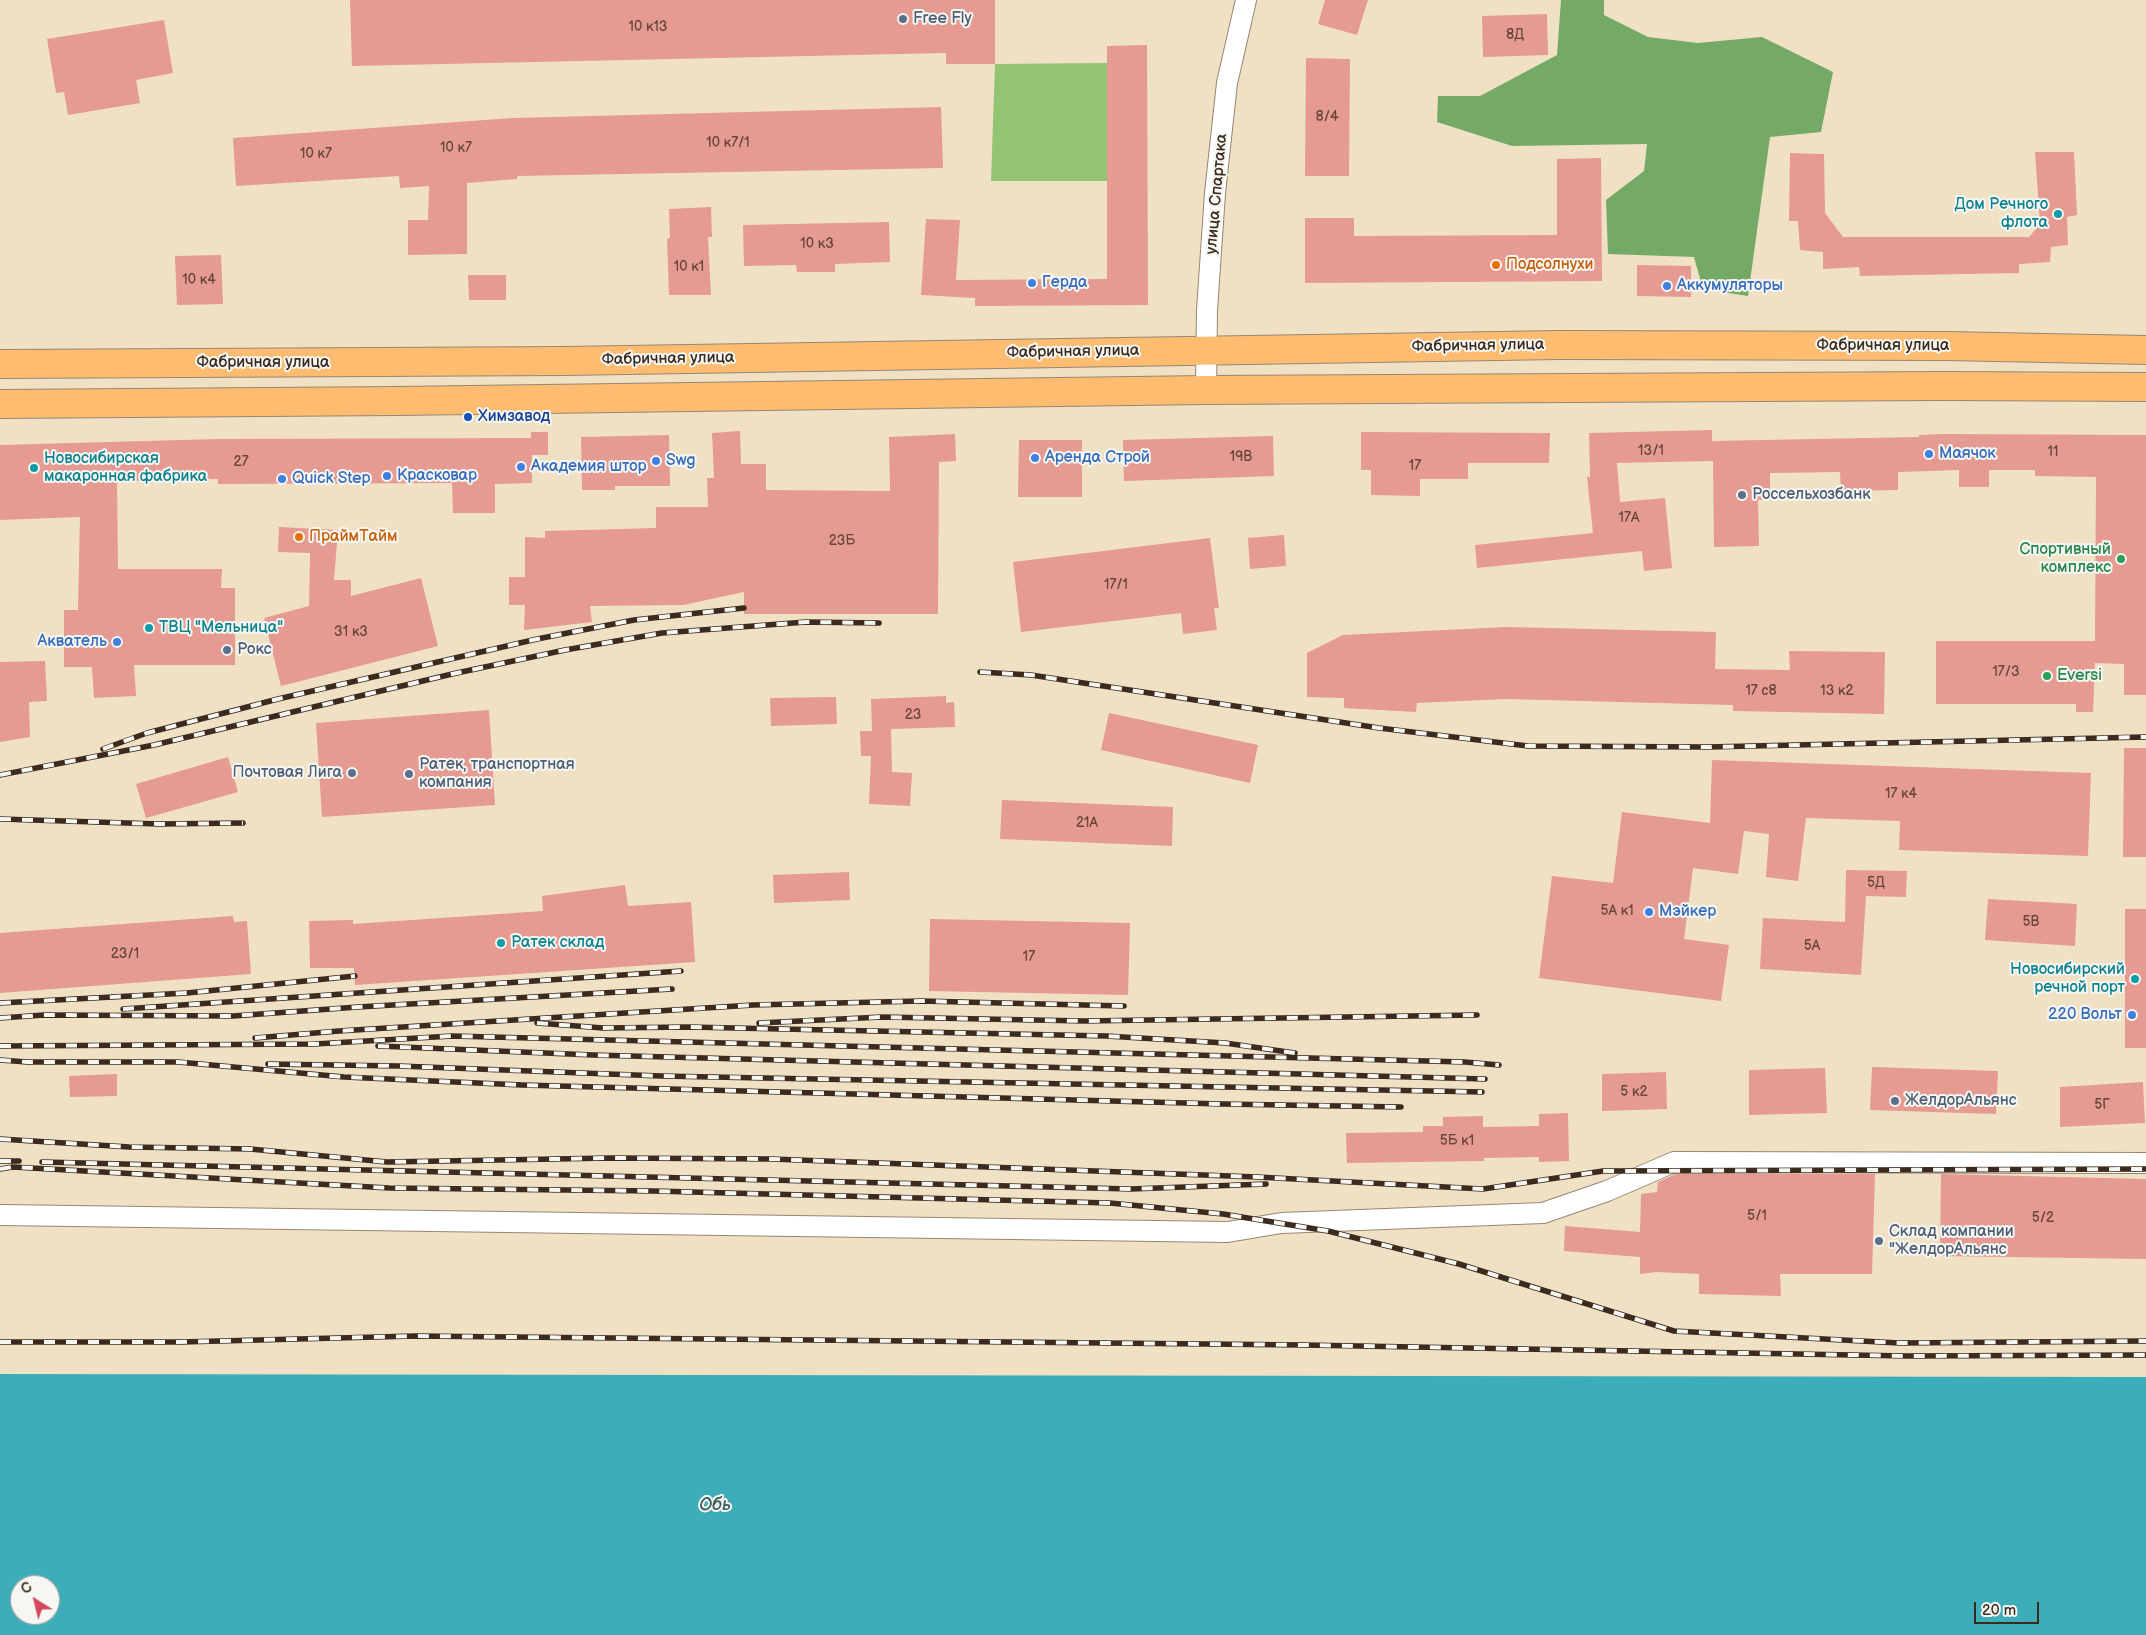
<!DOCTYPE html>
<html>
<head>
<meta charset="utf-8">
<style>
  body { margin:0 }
  #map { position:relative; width:2146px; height:1635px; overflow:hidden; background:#f0e1c5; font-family:"Balsamiq Sans",sans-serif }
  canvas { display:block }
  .north { position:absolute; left:10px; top:1575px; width:50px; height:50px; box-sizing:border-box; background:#f6f6f2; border:1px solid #aba49d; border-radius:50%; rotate:324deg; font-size:14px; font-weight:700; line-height:20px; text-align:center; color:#3b2a1e }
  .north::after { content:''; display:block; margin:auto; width:18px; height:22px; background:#d1495b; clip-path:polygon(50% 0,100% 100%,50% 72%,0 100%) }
  .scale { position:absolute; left:1974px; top:1602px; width:65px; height:22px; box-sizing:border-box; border:2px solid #3b2a1e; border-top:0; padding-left:6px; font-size:15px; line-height:18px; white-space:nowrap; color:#3b2a1e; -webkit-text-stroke:4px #f6f6f2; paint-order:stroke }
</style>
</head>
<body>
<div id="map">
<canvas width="2146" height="1635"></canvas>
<div class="north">С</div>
<div class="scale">20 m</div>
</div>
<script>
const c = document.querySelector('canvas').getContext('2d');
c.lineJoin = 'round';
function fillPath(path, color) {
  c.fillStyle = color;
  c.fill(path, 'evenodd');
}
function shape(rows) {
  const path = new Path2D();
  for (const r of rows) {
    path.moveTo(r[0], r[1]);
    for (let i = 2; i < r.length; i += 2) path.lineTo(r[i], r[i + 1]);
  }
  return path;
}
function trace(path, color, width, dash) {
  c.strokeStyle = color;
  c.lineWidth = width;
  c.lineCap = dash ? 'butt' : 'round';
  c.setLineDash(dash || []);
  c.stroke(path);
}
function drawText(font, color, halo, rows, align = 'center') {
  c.font = font + ' "Balsamiq Sans",sans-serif';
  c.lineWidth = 4;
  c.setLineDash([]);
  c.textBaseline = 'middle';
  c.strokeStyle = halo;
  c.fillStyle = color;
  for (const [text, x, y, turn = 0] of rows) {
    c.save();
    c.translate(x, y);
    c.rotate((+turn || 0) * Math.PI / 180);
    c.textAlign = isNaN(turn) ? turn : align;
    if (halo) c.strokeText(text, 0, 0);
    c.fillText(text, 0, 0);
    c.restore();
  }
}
const green = shape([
  [1107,63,1107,181,991,181,995,64]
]);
const forest = shape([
  [1561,0,1604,0,1604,15,1648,37,1698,43,1762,37,1833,72,1821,132,1770,137,1748,296,1703,289,1694,257,1608,254,1606,200,1644,171,1647,144,1512,146,1437,122,1438,96,1480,96,1557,55]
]);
const water = shape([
  [0,1374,2146,1377,2146,1635,0,1635],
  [20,1585,50,1585,50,1615,20,1615]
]);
const building = shape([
  [350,0,995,0,995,64,946,64,946,53,352,66],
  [1325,0,1368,0,1357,35,1318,24],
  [1547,14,1548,55,1483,57,1482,16],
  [164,20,173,73,136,80,140,103,68,115,64,92,56,93,47,39],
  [1147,45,1148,305,975,306,975,298,921,295,926,219,960,220,956,280,1107,279,1107,46],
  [1306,58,1350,59,1349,176,1305,176],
  [941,107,943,168,517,176,517,179,467,183,467,254,408,255,408,220,428,220,429,186,400,188,399,176,236,186,233,138,513,118],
  [2035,152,2074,152,2077,215,2067,217,2068,245,2051,247,2050,262,2019,264,2019,273,1860,276,1859,267,1823,269,1823,252,1800,250,1798,221,1789,221,1790,153,1824,154,1825,213,1843,237,2029,237,2040,224],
  [1601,158,1602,281,1305,283,1305,218,1354,218,1354,236,1557,235,1557,159],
  [711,207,712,237,708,237,711,295,669,295,667,239,670,238,669,209],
  [889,222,890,262,835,264,835,272,797,272,796,265,744,266,743,225],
  [221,255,223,304,177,305,175,256],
  [1637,265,1691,266,1691,297,1637,296],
  [468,275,506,275,506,300,469,300],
  [1712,430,1712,441,1919,437,1919,435,1943,434,2146,435,2146,695,2124,695,2124,664,2095,663,2093,712,2076,712,2076,704,1936,704,1936,641,2095,641,2096,477,2035,476,2035,470,1989,470,1989,487,1959,487,1959,470,1898,472,1898,490,1841,491,1840,472,1770,473,1770,499,1758,500,1759,546,1714,547,1713,461,1617,463,1620,502,1665,498,1672,568,1644,571,1642,551,1477,568,1475,545,1593,533,1587,477,1590,477,1589,433],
  [740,431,741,464,766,464,766,490,890,491,889,437,955,434,956,461,939,462,938,614,744,614,744,592,683,605,590,606,592,622,524,630,525,605,509,605,509,577,525,577,525,537,545,538,545,531,656,528,656,507,708,507,707,478,714,478,712,433],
  [531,432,548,432,548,455,532,455,532,483,495,484,495,513,453,513,452,483,218,484,218,479,117,481,118,569,222,569,221,588,235,588,235,665,134,665,136,696,94,698,92,667,64,667,64,610,78,610,80,517,0,520,0,445,218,439,531,438],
  [1361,432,1550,433,1549,463,1468,463,1468,479,1420,479,1420,496,1371,495,1371,470,1361,470],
  [669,435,670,486,615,486,615,490,582,490,581,437],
  [1273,436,1274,476,1124,481,1123,440],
  [1019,440,1082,440,1082,497,1018,497],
  [279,527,338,530,334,580,351,580,351,596,421,578,438,646,281,686,264,618,309,606,310,553,278,552],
  [1284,535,1286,566,1250,569,1248,538],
  [1210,538,1219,608,1214,608,1217,630,1183,634,1181,613,1021,632,1013,562],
  [1507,627,1716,632,1715,669,1790,670,1789,651,1885,652,1884,714,1733,711,1733,705,1506,699,1417,703,1416,712,1344,708,1344,698,1307,697,1307,653,1343,635],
  [45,661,47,701,29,702,30,737,0,742,0,662],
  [946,696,946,703,954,702,955,727,891,729,892,772,912,773,910,806,869,804,871,756,861,756,860,731,872,731,871,699],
  [836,697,837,724,771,726,770,698],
  [489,710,495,805,322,817,316,723],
  [1109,713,1258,745,1250,783,1101,750],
  [2124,748,2146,748,2146,857,2123,857],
  [228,757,238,792,146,818,136,784],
  [1712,760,2091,773,2088,856,1899,850,1900,821,1806,818,1798,881,1766,877,1769,834,1744,831,1738,874,1693,868,1684,939,1729,945,1721,1001,1539,978,1552,876,1613,883,1622,812,1710,823],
  [1002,800,1173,807,1172,846,1000,839],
  [1846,870,1907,871,1906,897,1866,896,1861,975,1760,969,1763,918,1845,922],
  [849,872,850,900,774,903,773,875],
  [625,885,628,906,691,902,695,962,355,985,354,968,310,968,309,921,353,920,353,924,543,911,542,896],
  [1988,899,2077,904,2075,946,1985,940],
  [2125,909,2146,909,2146,1048,2125,1048],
  [233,916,234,922,247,921,251,974,0,993,0,933],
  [930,919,1130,923,1128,995,929,991],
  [1872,1067,1998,1071,1996,1114,1870,1110],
  [1825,1068,1827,1113,1749,1115,1749,1070],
  [1666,1072,1667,1109,1602,1111,1602,1074],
  [117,1074,117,1096,70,1097,69,1076],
  [2143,1082,2145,1123,2060,1127,2060,1087],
  [1568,1113,1569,1161,1539,1162,1539,1157,1484,1158,1484,1161,1347,1163,1346,1133,1423,1132,1423,1126,1443,1126,1443,1117,1483,1116,1483,1127,1539,1126,1539,1114],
  [1676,1174,1875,1174,1872,1274,1780,1274,1781,1296,1699,1294,1699,1274,1656,1272,1640,1274,1640,1257,1564,1251,1565,1226,1640,1232,1641,1194,1657,1192,1658,1182],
  [1941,1174,2146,1179,2146,1259,1940,1256]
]);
const street = shape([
  [1206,390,1207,310,1215,193,1227,83,1246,0],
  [0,1215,1228,1232,1281,1223,1543,1213,1607,1191,1674,1162,2146,1163]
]);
const primary = shape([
  [0,364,564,361,1560,345,1946,346,2146,350],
  [0,404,397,401,1206,390,1943,386,2146,387]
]);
const rail = shape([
  [980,672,1031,675,1379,728,1528,746,1708,747,2146,737],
  [103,749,147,733,278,699,537,639,634,620,744,608],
  [0,775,154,745,452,674,565,650,662,633,806,622,879,623],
  [0,819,159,824,243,823],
  [0,1003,187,993,355,976],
  [123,1009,681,971],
  [0,1018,44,1015,233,1016,358,1007,672,989],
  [537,1023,603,1028,688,1027,1106,1036,1225,1043,1295,1053],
  [759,1023,882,1017,1085,1021,1477,1015],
  [255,1038,339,1031,753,1005,921,1001,1124,1006],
  [0,1046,315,1044,452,1036,1465,1062,1499,1065],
  [378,1046,593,1055,1485,1079],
  [0,1060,27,1062,178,1062,344,1077,522,1085,1222,1104,1401,1107],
  [268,1064,399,1066,661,1076,1482,1092],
  [0,1139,129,1147,250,1149,387,1162,611,1158,771,1159,1257,1177,1483,1189,1603,1171,2146,1169],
  [0,1161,19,1161],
  [42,1162,1131,1189,1266,1184],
  [0,1169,13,1167,389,1188,653,1191,1110,1203,1223,1214,1328,1231,1459,1264,1674,1331,1899,1343,2146,1341],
  [0,1342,181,1342,415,1336,1304,1345,1907,1356,2146,1355]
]);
const markers = [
  [903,19,5,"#5c6f8a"],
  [2058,214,5,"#0f9aa8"],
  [1496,265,5,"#e8710a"],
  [1032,283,5,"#3f7fe0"],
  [1667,286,5,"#3f7fe0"],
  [468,417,5,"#1a4fb4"],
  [1929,454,5,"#3f7fe0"],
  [1035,458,5,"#3f7fe0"],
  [656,461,5,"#3f7fe0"],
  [521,467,5,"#3f7fe0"],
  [34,468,5,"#0f9aa8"],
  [387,476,5,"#3f7fe0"],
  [282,479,5,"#3f7fe0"],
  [1742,495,5,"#5c6f8a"],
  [299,537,5,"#e8710a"],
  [2121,559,5,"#2e9e5b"],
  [149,628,5,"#0f9aa8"],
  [117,642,5,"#3f7fe0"],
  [227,650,5,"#5c6f8a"],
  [2047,676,5,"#2e9e5b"],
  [352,773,5,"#5c6f8a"],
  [409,774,5,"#5c6f8a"],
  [1649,912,5,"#3f7fe0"],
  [501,943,5,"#0f9aa8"],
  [2135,979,5,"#0f9aa8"],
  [2132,1015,5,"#3f7fe0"],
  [1895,1101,5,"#5c6f8a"],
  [1879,1241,5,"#5c6f8a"]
];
const numberNames = [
  ["10 к13",648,27],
  ["8Д",1515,35],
  ["8/4",1327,117],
  ["10 к7/1",728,143],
  ["10 к7",456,148],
  ["10 к7",316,154],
  ["10 к3",817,244],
  ["10 к1",689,267],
  ["10 к4",199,280],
  ["13/1",1651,451],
  ["11",2053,452],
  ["19В",1241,457],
  ["27",241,462],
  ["17",1415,466],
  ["17А",1629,518],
  ["23Б",842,541],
  ["17/1",1116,585],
  ["31 к3",351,632],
  ["17/3",2006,672],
  ["17 с8",1761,691],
  ["13 к2",1837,691],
  ["23",913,715],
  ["17 к4",1901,794],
  ["21А",1087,823],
  ["5Д",1876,883],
  ["5А к1",1617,911],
  ["5В",2031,922],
  ["5А",1812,946],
  ["23/1",125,954],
  ["17",1029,957],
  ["5 к2",1634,1092],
  ["5Г",2102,1105],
  ["5Б к1",1457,1141],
  ["5/1",1757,1216],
  ["5/2",2043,1218]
];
const serviceNames = [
  ["Free Fly",913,19],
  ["Россельхозбанк",1752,495],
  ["Рокс",237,650],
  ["Ратек, транспортная",419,765],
  ["компания",419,783],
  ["Почтовая Лига",342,773,"right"],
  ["ЖелдорАльянс",1905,1101],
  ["Склад компании",1889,1232],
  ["\"ЖелдорАльянс",1889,1250]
];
const streetNames = [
  ["улица Спартака",1217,194,-85],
  ["Фабричная улица",1478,346,-1],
  ["Фабричная улица",1883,346],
  ["Фабричная улица",1073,352,-1],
  ["Фабричная улица",668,359,-1],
  ["Фабричная улица",263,363]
];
const cultureNames = [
  ["Дом Речного",2048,205,"right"],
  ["флота",2048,223,"right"],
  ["Новосибирская",44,459],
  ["макаронная фабрика",44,477],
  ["ТВЦ \"Мельница\"",159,628],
  ["Ратек склад",511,943],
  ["Новосибирский",2125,970,"right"],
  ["речной порт",2125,988,"right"]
];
const foodNames = [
  ["Подсолнухи",1506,265],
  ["ПраймТайм",309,537]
];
const shopNames = [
  ["Герда",1042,283],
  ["Аккумуляторы",1677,286],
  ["Маячок",1939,454],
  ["Аренда Строй",1045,458],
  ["Swg",666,461],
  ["Академия штор",531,467],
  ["Красковар",397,476],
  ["Quick Step",292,479],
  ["Акватель",107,642,"right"],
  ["Мэйкер",1659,912],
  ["220 Вольт",2122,1015,"right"]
];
const transitNames = [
  ["Химзавод",478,417]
];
const leisureNames = [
  ["Спортивный",2111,550],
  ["комплекс",2111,568],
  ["Eversi",2057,676,"left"]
];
const waterNames = [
  ["Обь",715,1505]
];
fillPath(green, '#92c474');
fillPath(forest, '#75aa66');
fillPath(water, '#3eadba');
fillPath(building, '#e59a92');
trace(street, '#968672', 22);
trace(primary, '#968672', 30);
trace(street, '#fff', 20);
trace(primary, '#fdbc70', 28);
trace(rail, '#3b2a1e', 5.5);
trace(rail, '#f6f6f2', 4, [11]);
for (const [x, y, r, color] of markers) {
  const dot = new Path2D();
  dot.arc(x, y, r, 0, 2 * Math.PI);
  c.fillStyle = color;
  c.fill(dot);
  trace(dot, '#f6f6f2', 2);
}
drawText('14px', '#66463b', null, numberNames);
drawText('16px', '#4e5e75', '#f6f6f2', serviceNames, 'left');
drawText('16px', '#3b2a1e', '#f6f6f2', streetNames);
drawText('16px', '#0d838f', '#f6f6f2', cultureNames, 'left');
drawText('16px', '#c56008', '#f6f6f2', foodNames, 'left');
drawText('16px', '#366cbe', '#f6f6f2', shopNames, 'left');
drawText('16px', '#164399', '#f6f6f2', transitNames, 'left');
drawText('16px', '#27864d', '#f6f6f2', leisureNames, 'right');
drawText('italic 18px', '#3c5e5c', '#f6f6f2', waterNames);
</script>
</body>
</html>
